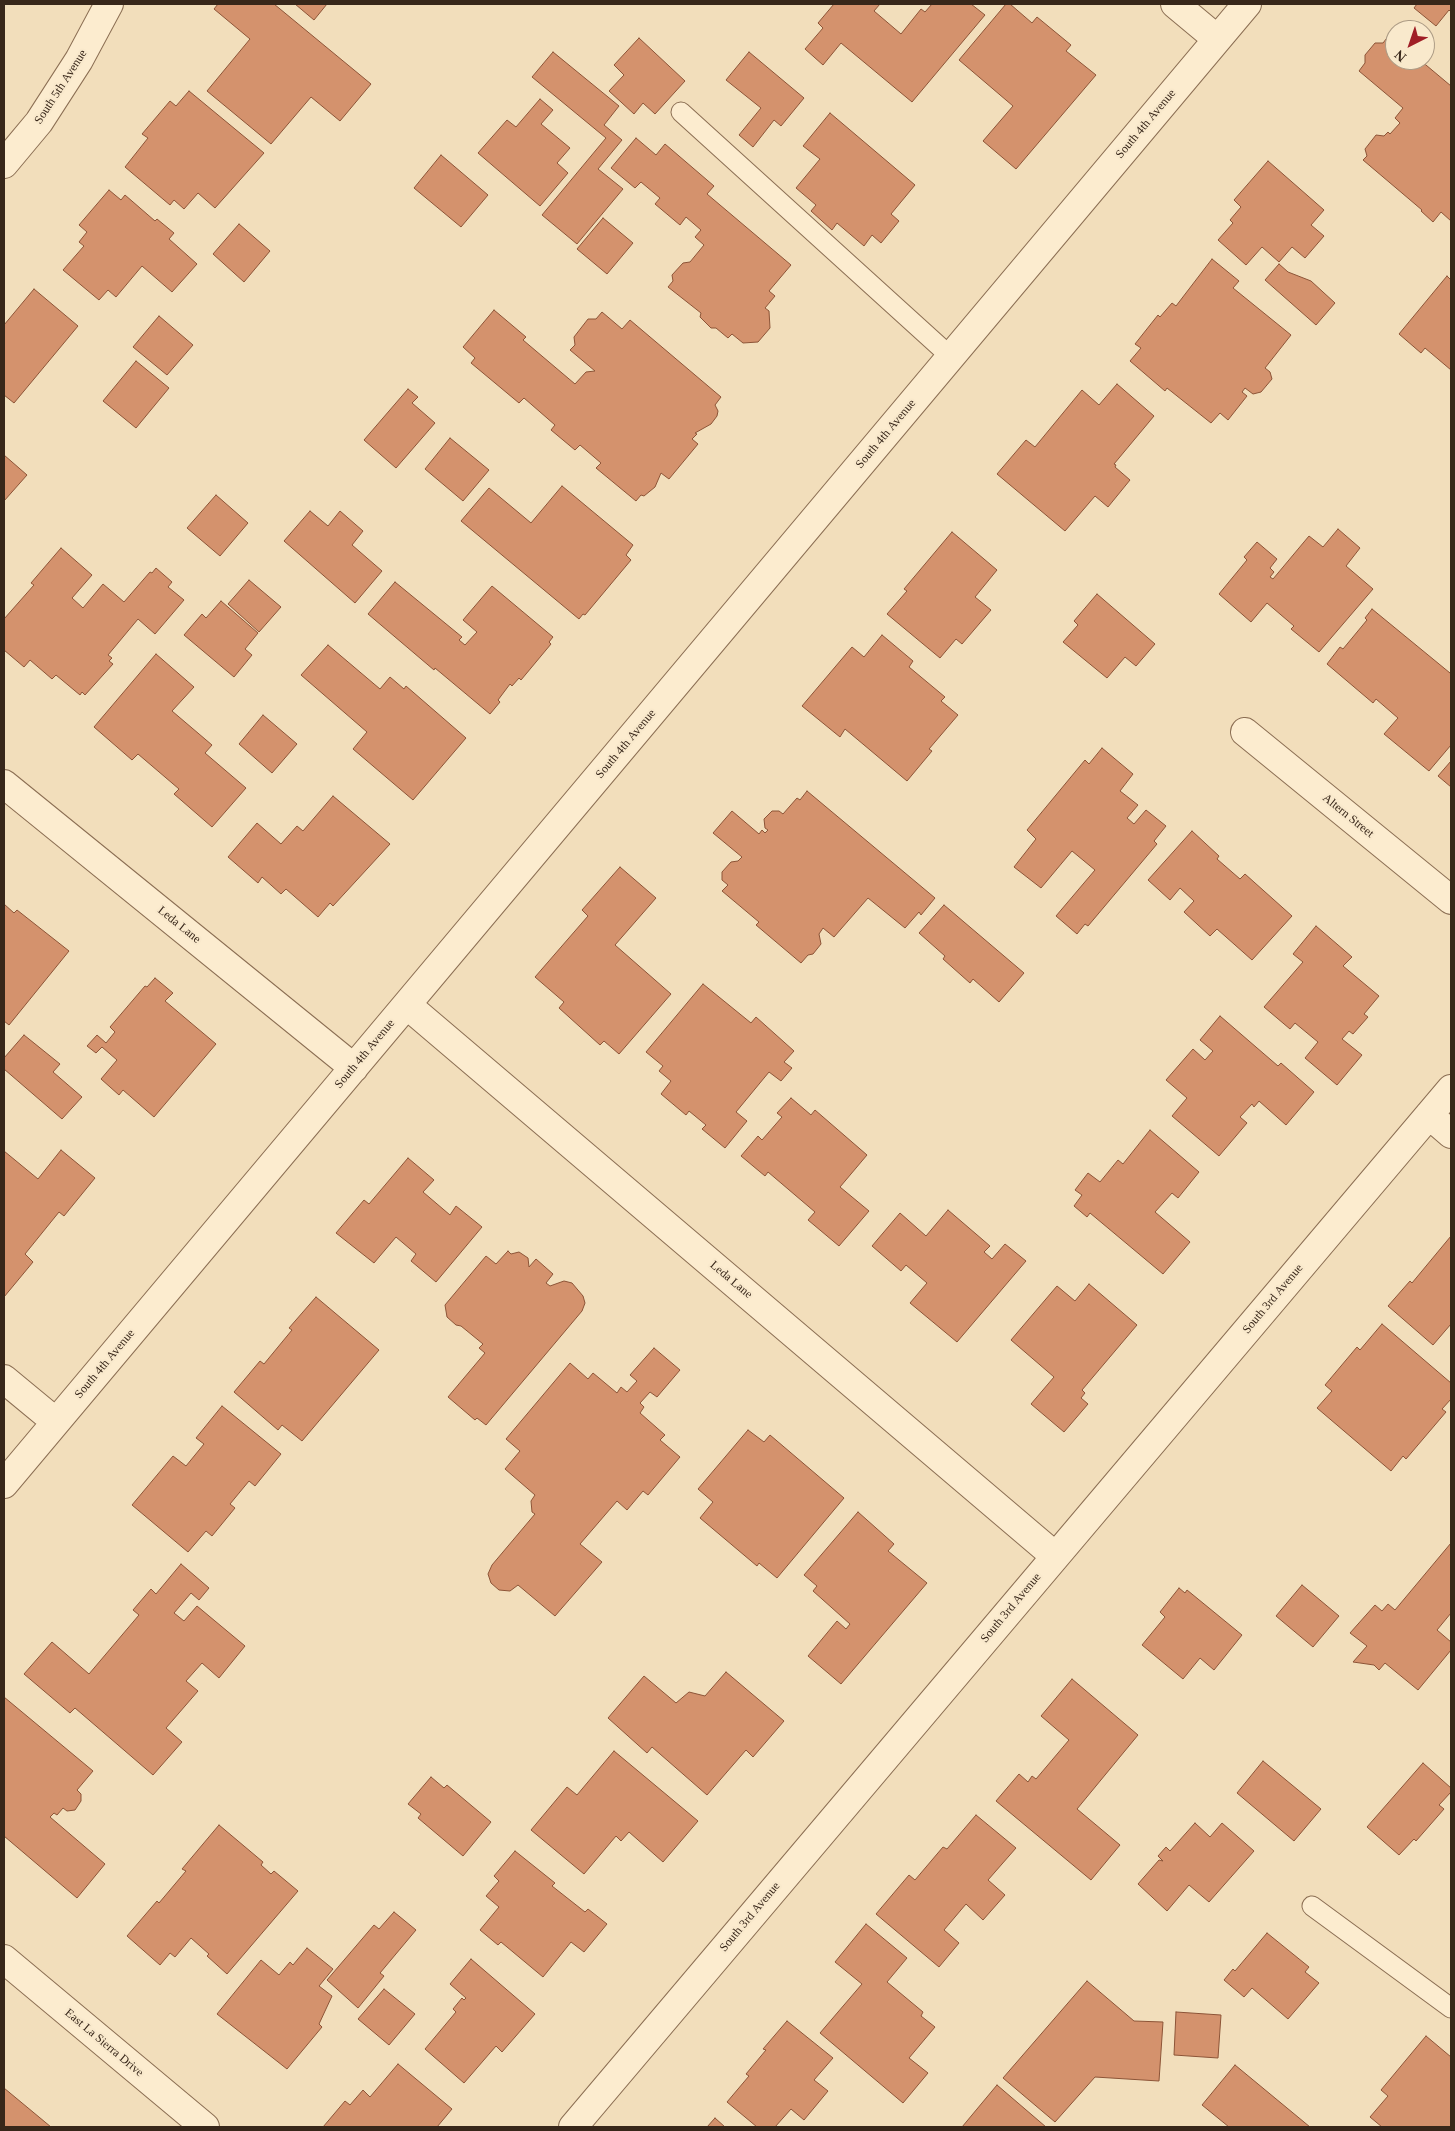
<!DOCTYPE html>
<html>
<head>
<meta charset="utf-8">
<style>
  body { margin:0 }
  #map { position:relative; width:1455px; height:2131px; overflow:hidden; background:#f2debb; font-family:"Times New Roman",serif }
  canvas { display:block }
  .frame { position:absolute; inset:0; border:5px solid #38271a; pointer-events:none }
  .north { position:absolute; left:1385px; top:20px; width:50px; height:50px; box-sizing:border-box; background:#f9e9cc; border:1px solid #ac9b85; border-radius:50%; rotate:221deg; font-size:14px; font-weight:700; line-height:20px; text-align:center; color:#38271a }
  .north::after { content:''; display:block; margin:auto; width:18px; height:22px; background:#a01e26; clip-path:polygon(50% 0,100% 100%,50% 72%,0 100%) }
</style>
</head>
<body>
<div id="map">
<canvas width="1455" height="2131"></canvas>
<div class="frame"></div>
<div class="north">N</div>
</div>
<script>
const c = document.querySelector('canvas').getContext('2d');
c.lineJoin = 'round';
function fillPath(path, color) {
  c.fillStyle = color;
  c.fill(path, 'evenodd');
}
function shape(rows) {
  const path = new Path2D();
  for (const r of rows) {
    path.moveTo(r[0], r[1]);
    for (let i = 2; i < r.length; i += 2) path.lineTo(r[i], r[i + 1]);
  }
  return path;
}
function trace(path, color, width, dash) {
  c.strokeStyle = color;
  c.lineWidth = width;
  c.lineCap = dash ? 'butt' : 'round';
  c.setLineDash(dash || []);
  c.stroke(path);
}
function drawText(font, color, halo, rows, align = 'center') {
  c.font = font + ' "Times New Roman",serif';
  c.lineWidth = 4.5;
  c.setLineDash([]);
  c.textBaseline = 'middle';
  c.strokeStyle = halo;
  c.fillStyle = color;
  for (const [text, x, y, turn = 0] of rows) {
    c.save();
    c.translate(x, y);
    c.rotate((+turn || 0) * Math.PI / 180);
    c.textAlign = isNaN(turn) ? turn : align;
    if (halo) c.strokeText(text, 0, 0);
    c.fillText(text, 0, 0);
    c.restore();
  }
}
const building = shape([
  [218,4,274,4,371,84,340,121,311,97,271,144,207,91,250,39,214,9,218,4],
  [295,4,327,4,314,20,295,4],
  [834,4,880,4,874,11,901,34,921,9,925,12,932,4,971,4,985,15,912,102,841,43,823,65,805,49,823,28,818,23,834,4],
  [1006,4,1010,4,1032,23,1037,17,1071,45,1066,51,1096,75,1016,169,983,141,1013,106,959,60,1006,4],
  [1417,4,1451,4,1451,12,1449,10,1436,26,1414,8,1417,4],
  [1390,34,1395,39,1395,60,1420,60,1451,86,1451,221,1441,212,1433,222,1421,211,1422,210,1363,160,1367,156,1365,149,1376,135,1384,136,1388,132,1390,134,1400,123,1395,118,1403,108,1359,71,1365,63,1365,55,1375,43,1383,43,1390,34],
  [639,38,685,81,655,114,643,103,634,114,609,91,624,75,614,65,639,38],
  [553,52,619,106,604,125,622,140,598,169,623,189,577,244,542,215,606,138,532,77,553,52],
  [749,52,804,98,781,126,774,120,753,147,739,135,761,108,726,80,749,52],
  [189,91,264,153,215,208,198,193,184,209,174,200,170,205,125,167,148,138,142,134,170,101,176,106,189,91],
  [540,99,553,110,541,124,570,148,557,163,568,173,540,206,478,153,507,120,516,127,540,99],
  [830,113,915,185,891,214,899,221,881,243,872,235,864,246,837,223,832,230,811,211,816,205,796,188,820,159,803,146,830,113],
  [636,138,656,155,665,144,714,186,707,194,791,265,769,291,775,296,765,308,769,311,770,328,758,342,743,343,732,334,728,338,716,328,711,328,700,317,701,313,668,287,673,281,672,275,683,263,690,262,704,245,695,237,701,230,686,217,680,225,655,204,660,198,641,182,635,188,611,168,636,138],
  [441,155,488,195,461,227,414,188,441,155],
  [1268,161,1324,210,1311,225,1324,236,1305,258,1292,247,1279,262,1262,247,1246,265,1218,240,1233,223,1230,220,1241,207,1234,200,1268,161],
  [109,190,121,200,125,195,155,221,157,219,174,233,169,239,197,264,172,292,142,266,116,297,108,290,99,300,63,270,84,246,79,242,87,232,79,225,109,190],
  [603,218,633,243,607,274,577,249,603,218],
  [239,224,270,251,244,282,213,254,239,224],
  [1212,259,1239,281,1233,288,1291,335,1265,368,1270,372,1272,379,1261,392,1253,394,1245,388,1242,392,1247,396,1228,420,1220,413,1211,423,1167,388,1165,391,1130,361,1141,348,1135,344,1158,315,1160,317,1172,303,1176,306,1212,259],
  [1279,264,1288,272,1311,281,1335,303,1316,325,1265,280,1279,264],
  [1447,276,1451,280,1451,370,1425,348,1421,353,1399,334,1447,276],
  [34,289,78,326,14,403,4,395,4,325,34,289],
  [494,310,526,337,523,340,575,384,586,372,595,371,570,350,575,345,574,337,588,319,596,319,602,312,622,329,630,320,721,397,715,405,718,411,717,416,711,424,695,433,697,434,692,439,698,444,669,479,661,473,655,487,644,496,641,495,636,501,596,468,601,463,580,445,575,450,551,430,555,425,524,398,519,403,471,363,475,358,463,347,494,310],
  [159,316,193,345,167,375,133,347,159,316],
  [136,361,169,388,136,428,103,401,136,361],
  [1117,384,1154,416,1114,464,1116,465,1115,467,1130,480,1108,507,1095,496,1065,531,997,474,1026,440,1035,447,1082,390,1099,405,1117,384],
  [408,389,418,397,412,403,435,423,396,468,364,440,408,389],
  [450,438,489,470,463,501,425,469,450,438],
  [4,455,27,475,4,501,4,455],
  [562,486,633,545,626,555,631,560,585,615,583,614,579,619,461,521,489,488,531,523,562,486],
  [216,495,248,523,220,556,187,528,216,495],
  [310,511,328,526,340,511,363,531,352,545,382,571,355,603,284,541,310,511],
  [1338,529,1360,548,1346,566,1373,589,1319,652,1291,629,1294,626,1267,603,1251,622,1219,594,1247,560,1244,557,1257,542,1277,559,1270,568,1274,572,1270,577,1273,579,1309,536,1323,547,1338,529],
  [952,532,997,570,975,597,991,610,962,644,956,639,940,658,887,614,907,591,904,589,952,532],
  [61,548,92,575,72,598,83,608,103,584,124,602,150,572,152,573,156,568,172,582,168,587,184,600,155,634,138,619,108,655,112,658,109,661,113,664,85,695,82,692,80,695,56,675,52,679,30,660,24,667,4,650,4,619,34,585,31,583,61,548],
  [249,580,281,607,259,632,228,604,249,580],
  [395,582,462,637,459,640,465,645,477,632,463,620,492,586,553,637,549,642,551,644,521,680,519,678,512,686,510,684,498,700,500,702,490,714,435,668,434,670,368,614,395,582],
  [1097,594,1155,644,1136,666,1125,657,1107,678,1063,642,1078,625,1074,621,1097,594],
  [221,601,258,633,245,649,252,655,234,677,184,635,202,614,206,618,221,601],
  [1372,609,1450,673,1451,671,1451,745,1429,771,1384,734,1398,718,1376,699,1373,703,1327,664,1340,647,1343,649,1367,620,1365,618,1372,609],
  [882,635,913,661,909,667,945,697,941,701,958,715,929,749,932,751,907,781,845,729,840,737,802,706,852,647,864,657,882,635],
  [328,645,380,689,390,677,404,689,406,686,466,738,413,800,353,749,367,732,301,675,328,645],
  [156,654,194,687,172,711,212,745,205,753,246,788,212,827,174,794,179,789,138,754,132,760,94,727,156,654],
  [263,715,297,744,272,773,239,744,263,715],
  [1102,748,1133,774,1120,791,1138,805,1127,818,1134,824,1146,810,1166,826,1154,841,1157,844,1088,926,1085,924,1077,934,1056,916,1095,870,1072,851,1041,888,1014,867,1036,839,1027,830,1085,760,1089,764,1102,748],
  [1451,761,1451,787,1438,776,1451,761],
  [807,791,935,898,921,915,919,912,905,928,868,898,834,937,823,928,819,934,821,944,813,954,808,955,801,963,756,925,759,922,722,891,728,885,722,880,722,872,731,862,738,861,742,857,713,833,732,811,759,834,762,830,765,833,768,830,765,828,764,819,772,811,779,811,783,814,797,798,800,800,807,791],
  [333,796,390,844,333,906,330,903,318,917,286,889,281,894,262,877,258,883,228,857,257,823,281,844,297,826,303,831,333,796],
  [1192,831,1219,856,1217,859,1240,879,1245,874,1292,916,1252,960,1217,929,1210,936,1184,912,1194,901,1180,888,1170,900,1148,880,1192,831],
  [620,867,656,898,615,945,671,994,619,1054,604,1041,600,1045,559,1008,564,1002,535,977,588,916,582,910,620,867],
  [4,904,14,913,17,910,69,951,9,1025,4,1021,4,904],
  [944,905,1024,973,999,1002,973,979,970,983,943,959,945,956,919,933,944,905],
  [1316,926,1352,957,1343,966,1379,996,1364,1014,1368,1017,1353,1034,1349,1031,1342,1039,1362,1055,1337,1085,1305,1058,1318,1042,1295,1023,1290,1029,1264,1007,1303,962,1293,954,1316,926],
  [155,978,173,993,165,1001,216,1044,154,1117,123,1090,119,1095,101,1079,117,1060,102,1047,96,1053,87,1046,97,1035,106,1043,115,1032,110,1027,145,986,147,987,155,978],
  [703,984,751,1023,756,1017,794,1051,784,1062,792,1068,781,1081,769,1072,736,1112,747,1121,725,1148,702,1129,706,1125,689,1111,686,1115,661,1094,671,1081,659,1071,663,1066,646,1052,703,984],
  [1220,1016,1278,1066,1281,1063,1314,1092,1286,1125,1259,1101,1254,1107,1252,1104,1240,1117,1247,1123,1219,1156,1172,1116,1187,1098,1166,1080,1193,1049,1205,1060,1213,1051,1200,1040,1220,1016],
  [24,1035,60,1064,53,1072,82,1097,62,1119,4,1069,4,1058,24,1035],
  [791,1098,811,1115,815,1110,867,1155,840,1187,869,1211,839,1246,808,1220,815,1212,768,1172,765,1176,741,1156,758,1136,762,1140,782,1117,777,1113,791,1098],
  [1150,1130,1199,1172,1178,1198,1172,1193,1155,1212,1190,1242,1163,1274,1090,1213,1087,1217,1074,1206,1082,1195,1075,1190,1088,1173,1100,1182,1118,1160,1123,1164,1150,1130],
  [61,1150,95,1178,64,1216,59,1212,25,1254,33,1262,4,1297,4,1151,38,1179,61,1150],
  [408,1158,434,1180,423,1192,450,1215,456,1206,482,1227,436,1282,411,1261,416,1254,396,1237,374,1263,336,1233,364,1200,369,1204,408,1158],
  [948,1210,990,1246,984,1252,992,1259,1005,1244,1026,1261,957,1342,910,1303,927,1283,906,1265,901,1271,872,1246,900,1213,926,1236,948,1210],
  [1451,1236,1451,1324,1433,1345,1388,1306,1410,1281,1412,1283,1451,1236],
  [508,1251,511,1254,519,1252,528,1258,529,1267,536,1259,553,1274,546,1283,550,1286,564,1281,572,1283,583,1296,585,1303,582,1311,486,1425,477,1418,475,1420,448,1397,485,1353,479,1348,483,1344,461,1326,456,1325,447,1317,445,1305,486,1256,496,1264,508,1251],
  [1089,1284,1137,1325,1082,1390,1085,1393,1081,1398,1088,1404,1064,1432,1031,1404,1054,1377,1011,1340,1057,1286,1075,1301,1089,1284],
  [316,1297,379,1350,302,1441,282,1425,278,1430,234,1392,260,1361,264,1364,292,1330,289,1328,316,1297],
  [1382,1324,1451,1383,1451,1399,1442,1409,1446,1412,1406,1459,1403,1456,1391,1471,1317,1408,1332,1391,1325,1385,1357,1347,1360,1350,1382,1324],
  [654,1348,680,1370,657,1397,650,1392,640,1403,644,1407,640,1413,665,1435,660,1440,680,1457,648,1495,643,1491,627,1510,617,1501,580,1544,602,1562,555,1616,518,1585,510,1591,499,1590,491,1583,488,1574,492,1565,535,1514,532,1512,531,1501,535,1495,505,1469,520,1451,506,1439,570,1363,588,1379,593,1373,617,1393,621,1387,627,1392,637,1381,630,1375,654,1348],
  [222,1406,281,1454,255,1486,249,1481,230,1504,235,1508,212,1536,206,1531,188,1552,132,1505,173,1456,186,1466,204,1444,196,1438,222,1406],
  [748,1430,764,1442,770,1435,844,1498,777,1578,759,1563,757,1566,700,1518,713,1502,698,1489,748,1430],
  [858,1512,894,1544,888,1551,927,1583,841,1684,808,1656,837,1621,846,1629,850,1624,813,1591,817,1586,804,1575,858,1512],
  [1451,1543,1451,1613,1437,1630,1451,1642,1451,1650,1418,1690,1385,1663,1379,1670,1374,1665,1353,1662,1367,1646,1350,1633,1375,1605,1382,1611,1388,1604,1395,1610,1451,1543],
  [181,1564,209,1588,199,1600,191,1593,174,1613,184,1621,197,1606,245,1646,219,1678,202,1663,186,1681,198,1691,166,1728,182,1742,153,1775,75,1708,70,1713,24,1674,52,1642,89,1674,139,1615,133,1610,151,1589,156,1594,181,1564],
  [1302,1585,1339,1616,1313,1647,1276,1616,1302,1585],
  [1179,1588,1185,1593,1187,1590,1242,1635,1214,1670,1200,1658,1183,1679,1142,1645,1165,1617,1160,1612,1179,1588],
  [726,1672,784,1721,753,1757,746,1750,707,1795,652,1747,647,1753,608,1718,644,1676,676,1703,689,1692,705,1696,726,1672],
  [1072,1679,1138,1735,1077,1809,1120,1845,1091,1880,996,1801,1019,1774,1028,1782,1032,1776,1036,1779,1069,1740,1041,1716,1072,1679],
  [4,1697,93,1771,77,1790,81,1794,81,1801,75,1810,67,1811,63,1808,57,1815,54,1813,50,1817,105,1864,77,1898,4,1836,4,1697],
  [614,1751,698,1821,663,1862,629,1832,621,1841,616,1836,584,1874,531,1830,567,1787,577,1795,614,1751],
  [1263,1761,1321,1809,1294,1841,1237,1793,1263,1761],
  [1423,1763,1451,1788,1451,1792,1439,1805,1444,1809,1416,1841,1414,1839,1399,1855,1367,1827,1423,1763],
  [431,1777,444,1788,447,1785,491,1822,463,1856,418,1818,421,1814,408,1804,431,1777],
  [976,1815,1016,1848,988,1880,1005,1895,983,1920,966,1904,944,1930,959,1943,939,1967,876,1914,909,1875,915,1880,943,1847,947,1849,976,1815],
  [1195,1823,1210,1837,1222,1823,1254,1851,1209,1902,1189,1885,1167,1911,1138,1884,1159,1860,1163,1861,1158,1856,1166,1847,1170,1851,1195,1823],
  [219,1825,263,1862,261,1865,271,1874,274,1871,298,1891,227,1974,207,1956,209,1954,191,1938,175,1957,170,1953,160,1965,127,1936,157,1901,159,1903,186,1871,182,1869,219,1825],
  [515,1851,555,1883,552,1886,585,1912,588,1909,607,1924,584,1952,571,1942,543,1977,501,1942,498,1945,480,1930,499,1907,486,1896,499,1881,494,1876,515,1851],
  [394,1912,416,1930,380,1973,384,1976,358,2008,327,1980,374,1925,379,1929,394,1912],
  [866,1924,907,1958,887,1982,923,2012,921,2016,935,2027,909,2058,928,2073,903,2103,820,2033,862,1984,835,1962,866,1924],
  [1267,1933,1309,1967,1305,1972,1319,1983,1288,2019,1252,1988,1244,1997,1224,1980,1233,1969,1235,1971,1267,1933],
  [307,1948,333,1969,319,1986,332,1996,319,2024,322,2027,287,2069,217,2014,261,1960,279,1975,290,1962,293,1965,307,1948],
  [471,1959,535,2014,502,2052,496,2046,464,2083,425,2049,456,2012,453,2009,462,1998,464,2000,466,1998,450,1984,471,1959],
  [1087,1981,1134,2021,1163,2022,1159,2081,1095,2077,1055,2122,1003,2078,1087,1981],
  [384,1989,415,2014,389,2045,358,2019,384,1989],
  [1176,2012,1221,2015,1218,2058,1174,2055,1176,2012],
  [787,2021,833,2058,814,2080,828,2091,804,2120,791,2109,775,2127,757,2127,727,2102,749,2076,746,2074,766,2050,763,2049,787,2021],
  [1426,2036,1451,2057,1451,2127,1382,2127,1370,2117,1388,2096,1381,2090,1426,2036],
  [398,2064,452,2109,437,2127,323,2127,345,2101,350,2105,363,2090,370,2097,398,2064],
  [1235,2065,1310,2127,1229,2127,1202,2105,1235,2065],
  [997,2085,1046,2127,962,2127,997,2085],
  [4,2088,51,2127,4,2127,4,2088],
  [715,2118,725,2127,707,2127,715,2118]
]);
const lane = shape([
  [681,112,951,357],
  [1312,1906,1451,2008]
]);
const street = shape([
  [1175,4,1217,39],
  [4,164,39,122,79,60,109,4],
  [1245,732,1451,900],
  [4,784,354,1068],
  [407,1005,1055,1556],
  [1429,1115,1451,1134],
  [4,1379,56,1422],
  [4,1484,1247,4],
  [4,1959,205,2127],
  [573,2127,1451,1089]
]);
const streetNames = [
  ["South 5th Avenue",61,87,-57],
  ["South 4th Avenue",1146,124,-50],
  ["South 4th Avenue",886,434,-50],
  ["South 4th Avenue",626,744,-50],
  ["Altern Street",1348,816,39],
  ["Leda Lane",179,925,39],
  ["South 4th Avenue",365,1054,-50],
  ["Leda Lane",731,1280,40],
  ["South 3rd Avenue",1273,1299,-50],
  ["South 4th Avenue",105,1364,-50],
  ["South 3rd Avenue",1011,1608,-50],
  ["South 3rd Avenue",750,1917,-50],
  ["East La Sierra Drive",104,2043,40]
];
fillPath(building, '#d4926d');
trace(building, '#8c5437', 1);
trace(lane, '#8b6e53', 21);
trace(street, '#8b6e53', 30);
trace(lane, '#fceccf', 19);
trace(street, '#fceccf', 28);
drawText('12px', '#38271a', '#f9e9cc', streetNames);
</script>
</body>
</html>
